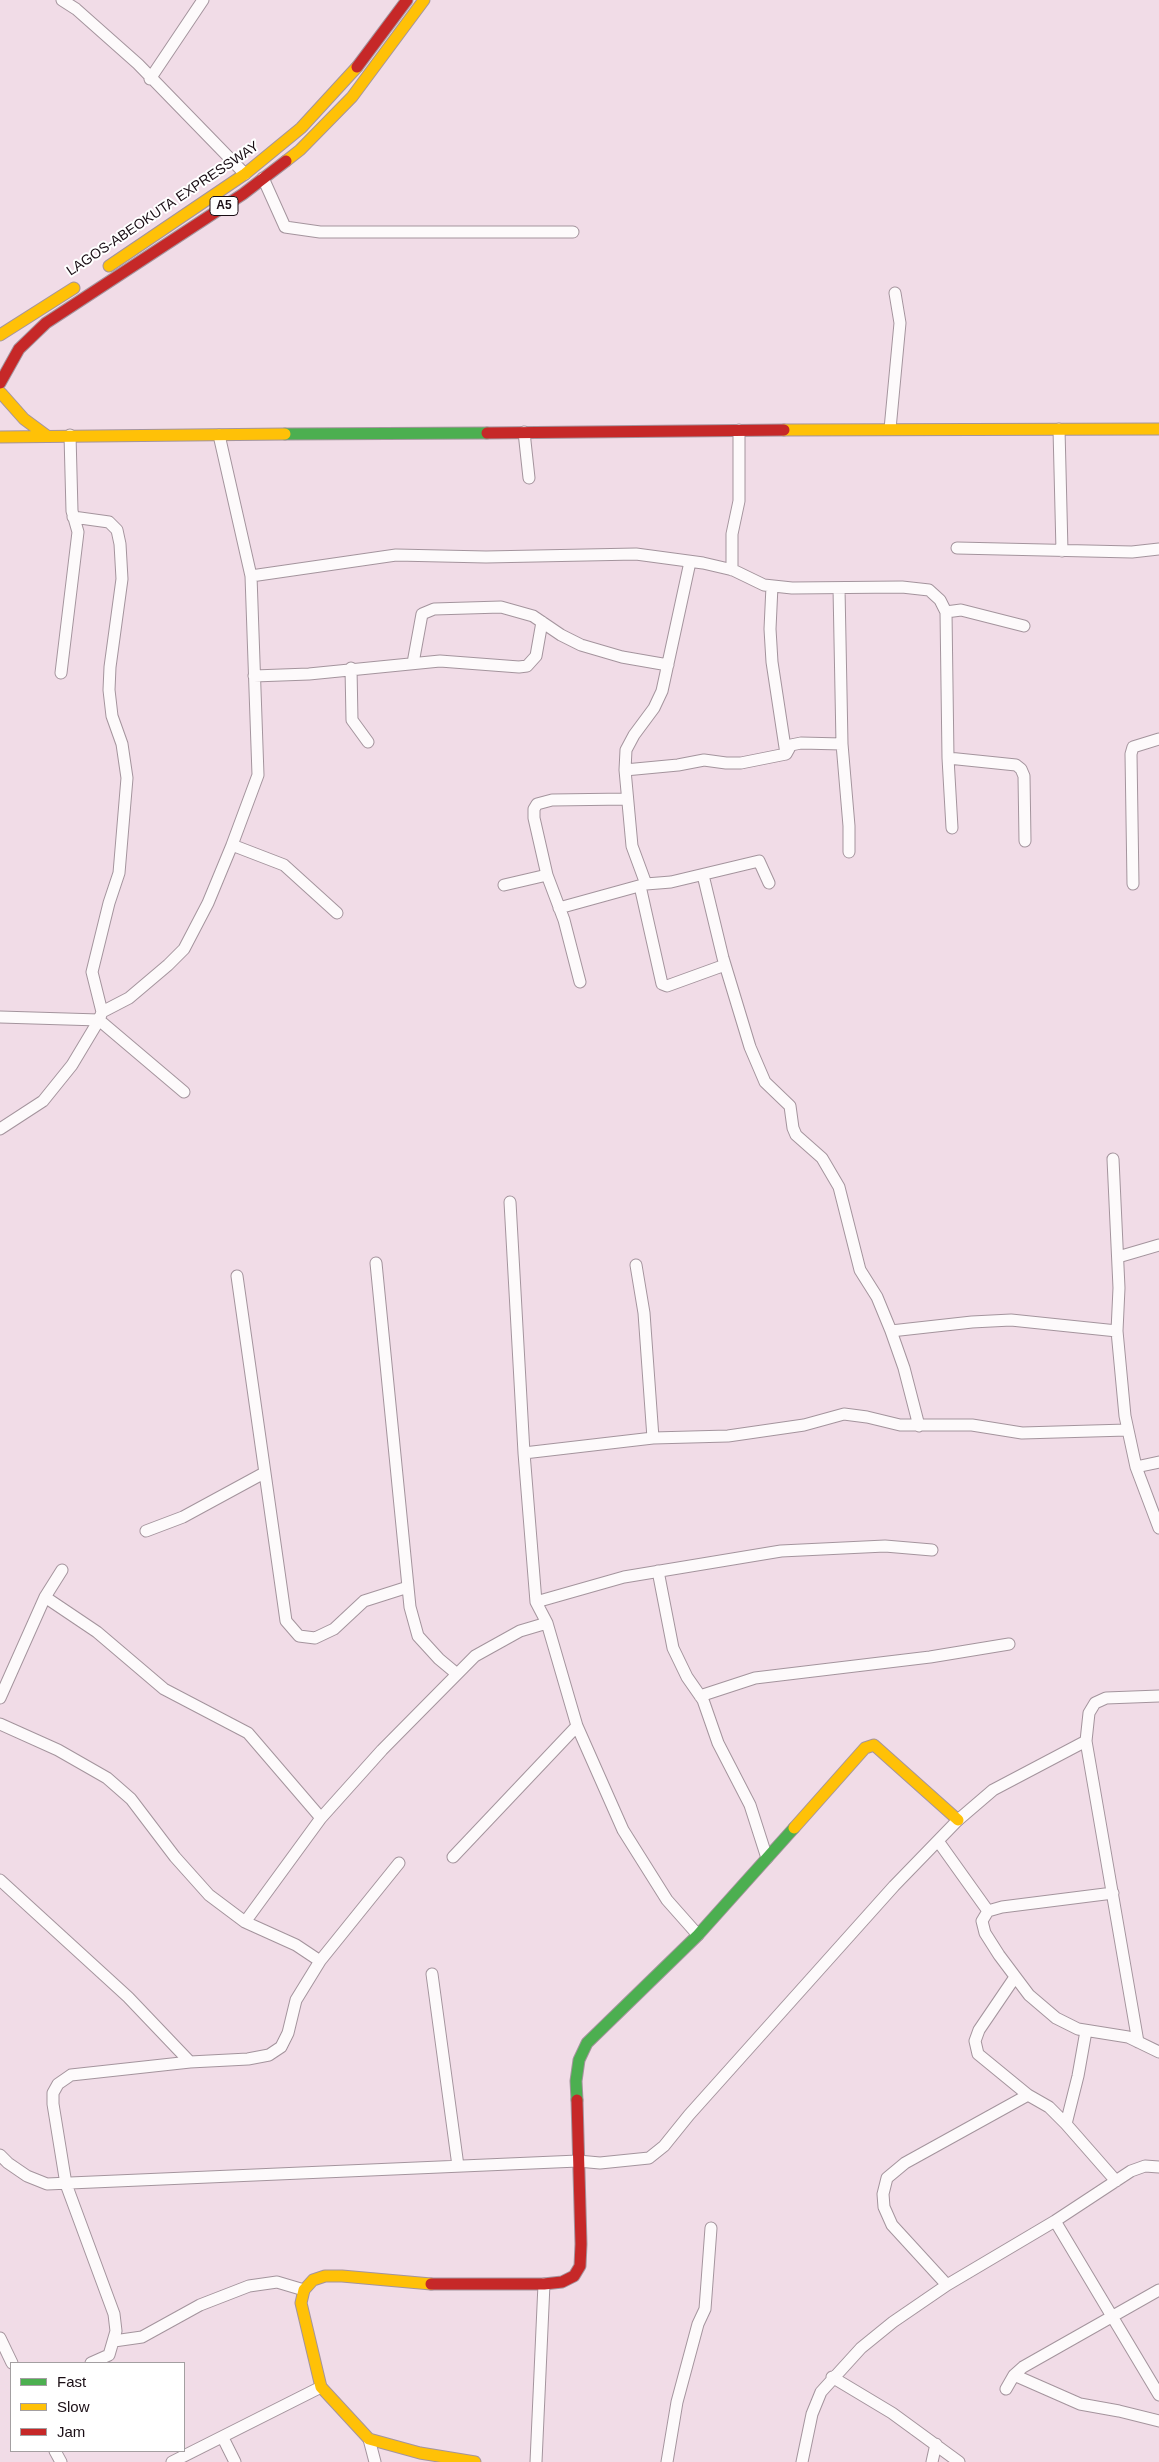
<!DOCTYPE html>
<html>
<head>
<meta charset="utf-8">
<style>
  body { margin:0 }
  #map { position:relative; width:1159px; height:2462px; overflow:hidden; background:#f1dce7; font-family:Arial,sans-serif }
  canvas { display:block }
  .legend { position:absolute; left:10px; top:2362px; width:175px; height:90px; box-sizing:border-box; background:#fff; border:1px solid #a39fa1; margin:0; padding:6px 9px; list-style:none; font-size:15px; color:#1a0e15 }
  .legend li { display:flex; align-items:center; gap:10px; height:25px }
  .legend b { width:25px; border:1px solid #a39fa1 }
</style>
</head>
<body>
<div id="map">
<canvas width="1159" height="2462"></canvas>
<ul class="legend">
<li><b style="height:6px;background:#4caf50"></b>Fast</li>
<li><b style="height:6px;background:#ffc107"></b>Slow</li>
<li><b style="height:6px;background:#c62828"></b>Jam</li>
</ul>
</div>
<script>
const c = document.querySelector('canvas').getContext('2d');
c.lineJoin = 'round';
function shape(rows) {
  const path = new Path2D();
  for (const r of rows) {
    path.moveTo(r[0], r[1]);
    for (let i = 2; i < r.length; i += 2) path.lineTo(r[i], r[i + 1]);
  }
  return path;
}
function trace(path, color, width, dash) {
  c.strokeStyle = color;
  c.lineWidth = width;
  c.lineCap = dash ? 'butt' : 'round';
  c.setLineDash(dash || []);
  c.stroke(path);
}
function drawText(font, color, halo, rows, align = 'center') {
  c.font = font + ' Arial,sans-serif';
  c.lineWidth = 4;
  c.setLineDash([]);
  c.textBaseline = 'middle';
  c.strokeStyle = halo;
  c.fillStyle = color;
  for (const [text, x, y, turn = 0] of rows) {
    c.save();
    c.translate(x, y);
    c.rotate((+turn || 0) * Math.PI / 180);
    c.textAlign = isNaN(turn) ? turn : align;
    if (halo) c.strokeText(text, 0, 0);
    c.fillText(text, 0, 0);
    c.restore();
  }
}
const street = shape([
  [62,0,76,9,138,64,245,174],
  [150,79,203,0],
  [263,178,285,227,320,232,573,232],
  [890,429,900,323,895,293],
  [1059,429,1062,551],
  [524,432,529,478],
  [219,435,251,576,258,775,232,845,284,865,337,913],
  [957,548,1132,552,1159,549],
  [732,570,732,534,739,501,739,430],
  [251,576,396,555,486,557,636,554,703,563,733,570,764,585,792,588,902,587,929,590,940,600,946,612,948,758,952,828],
  [772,586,770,629,772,662,786,754,791,745,801,743,842,744],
  [839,588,842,744,849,826,849,852],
  [946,612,961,610,1024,626],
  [413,663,422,614,434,609,501,607,533,616,561,635,581,645,622,657,668,665],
  [351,668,352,720,368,742],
  [61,673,78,532,72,511,70,435],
  [254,676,309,674,440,661,519,667,527,666,536,656,542,622],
  [948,758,1016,765,1021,769,1024,776,1025,841],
  [625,770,678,765,704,760,726,763,741,763,786,754],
  [703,875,723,958,750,1047,765,1082,790,1106,793,1128,796,1135,822,1158,839,1187,860,1270,877,1297,891,1331,904,1368,919,1426],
  [646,884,632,846,625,770,626,750,634,735,654,708,662,691,690,562],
  [1133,884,1131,754,1133,747,1159,739],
  [504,885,547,875],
  [640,886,662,984,667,986,725,965],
  [559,908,646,884,671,882,759,861,769,883],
  [580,982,564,920,547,875,534,818,534,809,537,804,552,800,627,799],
  [102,1012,129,998,168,965,184,949,208,903,232,845],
  [0,1017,99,1020,184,1092],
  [0,1129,43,1101,72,1065,99,1020,102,1012,92,972,109,903,119,873,127,778,122,744,112,716,109,690,110,667,122,579,120,544,117,530,109,522,73,517],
  [1113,1159,1119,1288,1117,1331,1125,1416,1136,1467,1159,1528],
  [510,1202,524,1453,536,1602,547,1623,577,1726,623,1830,667,1900,698,1935],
  [1118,1257,1159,1245],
  [376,1263,410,1607,418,1636,439,1659,457,1674],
  [636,1265,644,1313,653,1438],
  [237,1276,286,1621,299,1636,315,1638,334,1629,364,1601,408,1587],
  [891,1331,972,1322,1011,1320,1117,1331],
  [524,1453,653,1438,728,1436,804,1425,844,1414,867,1417,900,1425,972,1425,1022,1433,1127,1430],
  [1136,1467,1159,1462],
  [146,1531,183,1517,264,1473],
  [658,1571,673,1648,687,1677,703,1700,718,1743,750,1805,767,1858],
  [45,1597,97,1632,164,1689,248,1733,321,1818],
  [536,1602,624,1577,781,1551,885,1546,932,1550],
  [700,1696,755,1678,930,1657,1009,1644],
  [0,1698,45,1597,62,1570],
  [0,1724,58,1750,107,1778,131,1799,175,1857,209,1895,245,1922,296,1945,320,1961],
  [938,1841,988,1911],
  [453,1857,577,1726],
  [0,1880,128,1997,190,2062],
  [1113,1893,1002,1907,988,1911,982,1921,985,1933,999,1955,1029,1995,1056,2018,1078,2029,1128,2037,1159,2052],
  [245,1922,321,1818,382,1750,475,1656,520,1631,547,1623],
  [432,1974,458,2166],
  [1015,1977,979,2030,975,2041,978,2054,1028,2095,1049,2107,1066,2124,1116,2181],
  [1138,2042,1086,1741,1089,1713,1095,1703,1106,1698,1159,1696],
  [1066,2124,1078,2076,1086,2031],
  [0,2155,8,2163,27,2176,47,2184,578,2161,600,2163,649,2158,664,2146,689,2115,894,1886,958,1820,993,1790,1086,1741],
  [1055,2221,1159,2395],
  [947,2285,892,2225,884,2207,883,2194,887,2178,905,2163,1028,2095],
  [0,2338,12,2363],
  [114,2341,142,2337,200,2305,249,2286,277,2282,304,2290],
  [91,2363,109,2355,116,2331,114,2314,66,2184,53,2104,53,2093,58,2084,71,2075,190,2062,248,2059,269,2055,281,2047,288,2033,296,2000,320,1961,399,1863],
  [1014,2375,1080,2404,1119,2411,1159,2421],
  [832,2377,892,2413,959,2462],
  [1006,2389,1014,2375,1023,2367,1159,2290],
  [223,2438,235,2462],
  [369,2439,375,2462],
  [55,2451,61,2462],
  [172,2462,321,2387],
  [536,2462,544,2284],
  [667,2462,677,2402,698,2324,705,2309,711,2228],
  [802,2462,812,2414,821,2392,861,2348,893,2322,947,2285,1055,2221,1131,2171,1145,2166,1159,2167],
  [932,2462,936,2444]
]);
const fast = shape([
  [285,434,487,433],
  [577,2100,576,2081,579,2060,587,2043,698,1935,794,1828]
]);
const slow = shape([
  [286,161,300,150,352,97,424,0],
  [109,266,245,174,301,128,357,67],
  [0,335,74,288],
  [1,393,24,419,47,436],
  [784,430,1159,429],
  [0,437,285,434],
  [794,1828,865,1748,874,1745,958,1820],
  [431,2284,342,2276,325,2276,313,2280,304,2290,301,2303,321,2387,369,2439,420,2453,475,2462]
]);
const jam = shape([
  [357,67,407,0],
  [0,383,19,349,46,323,243,194,286,161],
  [487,433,784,430],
  [431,2284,544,2284,562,2282,574,2276,580,2266,581,2244,577,2100]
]);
const shields = [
  [224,206,28]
];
const shieldNames = [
  ["A5",224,206]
];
const streetNames = [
  ["LAGOS-ABEOKUTA EXPRESSWAY",163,209,-34]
];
trace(street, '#a4949d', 13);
trace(fast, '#a4949d', 13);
trace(slow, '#a4949d', 13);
trace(jam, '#a4949d', 13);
trace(street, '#fdfafb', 11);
trace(fast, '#4caf50', 11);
trace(slow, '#ffc107', 11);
trace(jam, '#c62828', 11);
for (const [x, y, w] of shields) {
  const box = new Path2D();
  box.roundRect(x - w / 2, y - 9.5, w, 19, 4);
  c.fillStyle = '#fff';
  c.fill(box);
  trace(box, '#1a0e15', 1);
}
drawText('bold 12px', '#1a0e15', null, shieldNames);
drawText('14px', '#1a0e15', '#fff', streetNames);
</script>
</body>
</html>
